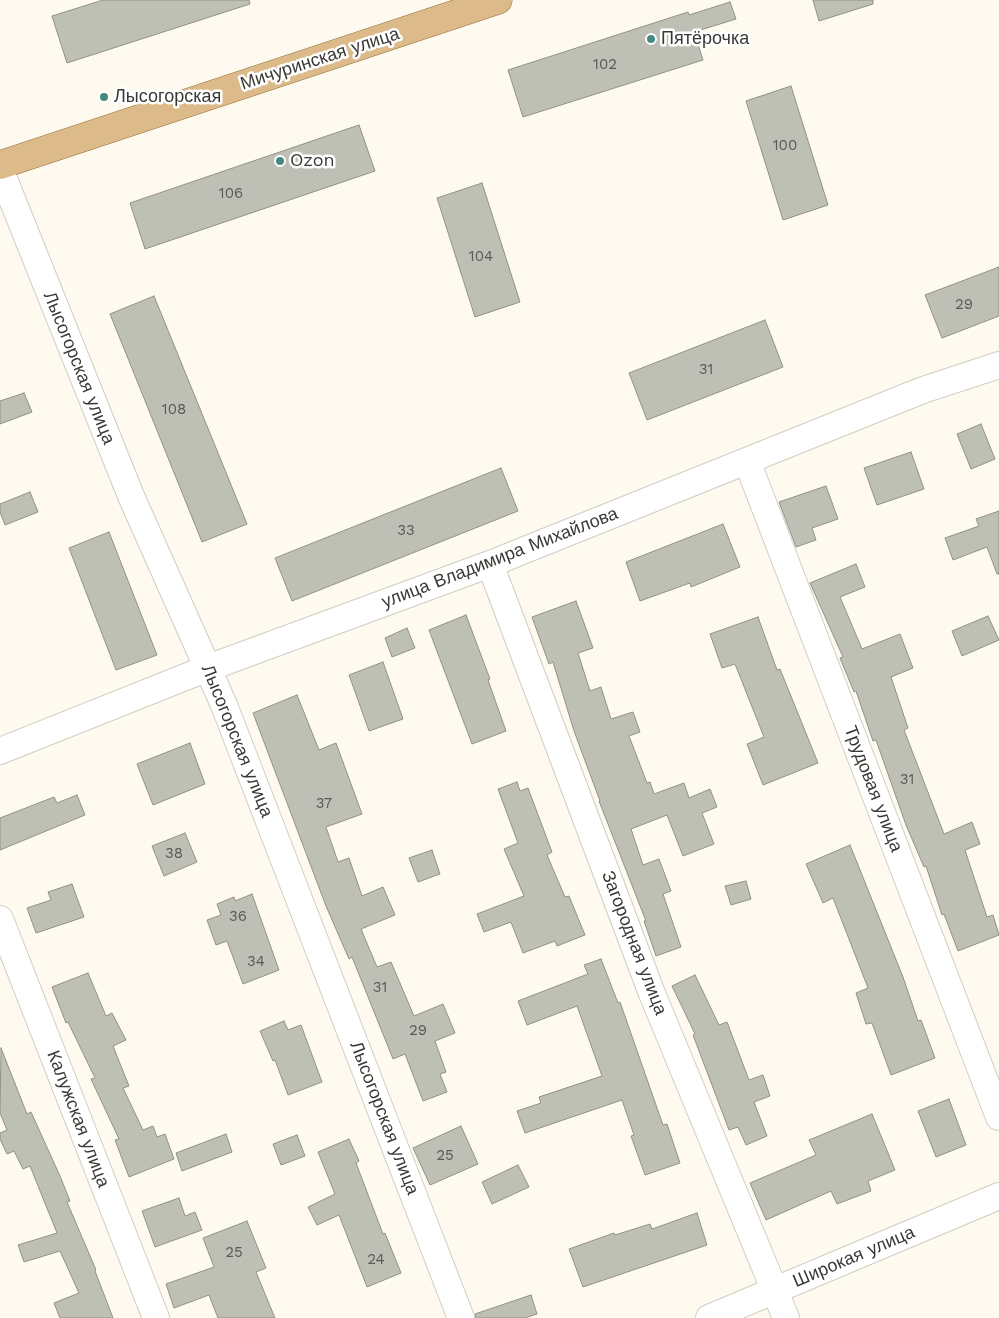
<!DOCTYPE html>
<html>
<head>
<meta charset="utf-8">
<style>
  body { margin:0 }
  canvas { display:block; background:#fefaef }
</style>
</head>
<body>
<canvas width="999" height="1318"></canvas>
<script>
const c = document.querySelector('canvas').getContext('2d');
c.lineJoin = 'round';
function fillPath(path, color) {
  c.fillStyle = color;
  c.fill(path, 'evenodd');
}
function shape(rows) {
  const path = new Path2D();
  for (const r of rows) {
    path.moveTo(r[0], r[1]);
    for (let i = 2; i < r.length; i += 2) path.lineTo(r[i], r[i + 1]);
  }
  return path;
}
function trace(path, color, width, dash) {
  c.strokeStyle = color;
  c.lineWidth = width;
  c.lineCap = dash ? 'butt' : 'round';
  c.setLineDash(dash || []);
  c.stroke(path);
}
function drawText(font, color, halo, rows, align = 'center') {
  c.font = font + ' "Work Sans",sans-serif';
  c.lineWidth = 5;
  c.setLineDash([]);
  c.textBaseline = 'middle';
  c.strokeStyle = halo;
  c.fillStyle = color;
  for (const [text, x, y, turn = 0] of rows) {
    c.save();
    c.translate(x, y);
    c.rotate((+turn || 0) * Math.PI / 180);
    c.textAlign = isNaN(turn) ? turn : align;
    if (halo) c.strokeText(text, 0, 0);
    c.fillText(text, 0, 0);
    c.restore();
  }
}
const building = shape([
  [103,0,249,0,250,4,67,63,52,16,103,0],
  [813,0,873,0,873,4,819,21,813,0],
  [730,2,736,19,694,32,703,60,523,117,508,70,688,12,689,15,730,2],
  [791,86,828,205,783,220,746,101,791,86],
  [359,125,375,171,145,249,130,203,359,125],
  [482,183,520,302,475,317,437,198,482,183],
  [999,267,999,316,942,338,925,295,999,267],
  [154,296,247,524,202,542,110,314,154,296],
  [765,320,783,367,647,420,629,373,765,320],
  [24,393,32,412,0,424,0,401,24,393],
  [981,424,995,459,971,469,957,434,981,424],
  [911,452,924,489,877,505,864,468,911,452],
  [501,468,518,511,292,601,275,558,501,468],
  [826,486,838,519,812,528,816,540,796,547,779,502,826,486],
  [30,492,38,512,5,525,0,512,0,504,30,492],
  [999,511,999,574,997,574,987,547,953,560,945,538,979,526,976,519,999,511],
  [723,524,740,567,691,587,690,583,640,601,626,562,723,524],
  [109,532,157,655,116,670,69,548,109,532],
  [856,564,865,587,840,597,862,649,900,634,913,668,891,677,908,728,904,730,944,834,972,822,980,844,965,850,987,917,993,915,999,935,958,951,944,914,942,915,926,866,924,867,906,825,876,740,873,741,856,691,854,692,840,658,843,657,810,583,856,564],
  [576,601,593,648,578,653,590,691,601,687,611,719,633,712,640,732,629,736,647,783,650,782,654,794,684,783,689,798,710,789,717,807,702,813,714,844,683,856,667,815,631,829,643,865,659,859,671,891,663,894,681,947,656,956,644,921,646,921,599,801,600,801,574,731,553,662,549,664,532,617,576,601],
  [466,615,490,679,488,680,506,731,472,744,429,630,466,615],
  [988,616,999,640,962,656,952,631,988,616],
  [758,617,777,670,780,669,818,763,763,785,747,744,764,737,735,664,722,668,710,634,758,617],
  [407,628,415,648,392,657,385,638,407,628],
  [383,662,403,719,369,731,349,675,383,662],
  [297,695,319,750,336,743,362,814,326,827,338,862,349,858,362,896,383,887,395,915,361,929,377,967,391,962,414,1016,443,1004,455,1033,435,1041,446,1072,440,1074,447,1092,423,1101,405,1054,393,1059,352,957,349,959,326,906,253,713,297,695],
  [190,743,205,784,153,805,137,764,190,743],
  [517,782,520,791,528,788,552,852,547,855,565,897,569,896,585,935,557,946,555,941,523,953,511,922,484,932,477,914,524,896,504,849,518,843,498,789,517,782],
  [77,795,85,815,0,850,0,818,54,797,57,803,77,795],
  [185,833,197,862,164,876,152,846,185,833],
  [850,845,903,977,918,1021,921,1020,935,1058,891,1075,872,1023,866,1024,856,993,868,988,833,898,823,903,806,864,850,845],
  [432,850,440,874,418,882,409,858,432,850],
  [746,881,751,899,731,905,725,886,746,881],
  [72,884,84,917,36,933,27,908,51,900,48,892,72,884],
  [252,894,279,970,243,984,227,941,216,945,207,920,221,915,217,904,234,897,235,901,252,894],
  [601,959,618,1003,620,1002,663,1125,667,1124,680,1163,645,1175,631,1136,634,1135,622,1100,525,1133,517,1111,541,1103,539,1097,602,1076,577,1006,527,1025,518,1001,588,974,584,965,601,959],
  [88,973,106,1016,112,1013,126,1040,113,1046,129,1086,123,1088,143,1130,153,1126,157,1137,165,1134,174,1159,129,1177,115,1140,119,1139,91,1079,95,1078,68,1022,66,1023,52,987,88,973],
  [695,975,719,1025,727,1022,749,1080,763,1075,770,1096,754,1102,767,1136,746,1145,738,1127,729,1130,693,1035,695,1034,672,986,695,975],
  [284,1021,288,1030,301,1025,322,1082,288,1095,275,1060,273,1061,260,1031,284,1021],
  [1,1048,27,1114,31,1112,60,1176,70,1201,67,1202,96,1270,95,1271,113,1318,60,1318,54,1303,79,1293,60,1251,24,1262,18,1245,57,1233,30,1166,23,1169,14,1151,7,1154,0,1139,0,1133,7,1130,0,1113,1,1048],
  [949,1099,966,1145,936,1157,918,1111,949,1099],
  [872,1114,895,1170,868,1181,871,1191,837,1204,831,1191,766,1220,750,1183,816,1155,809,1140,872,1114],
  [461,1126,478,1164,430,1185,413,1148,461,1126],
  [226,1134,232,1152,182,1171,176,1153,226,1134],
  [297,1135,305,1156,281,1165,273,1144,297,1135],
  [349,1139,359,1161,356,1163,383,1234,385,1233,401,1273,367,1287,339,1215,317,1225,308,1207,335,1194,318,1152,349,1139],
  [518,1165,529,1187,492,1204,482,1182,518,1165],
  [179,1198,185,1216,195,1212,202,1230,155,1247,142,1211,179,1198],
  [697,1213,707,1245,583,1287,569,1249,614,1233,615,1235,650,1224,652,1229,697,1213],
  [247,1221,266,1268,256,1272,275,1318,218,1318,209,1295,174,1308,166,1284,214,1267,203,1238,247,1221],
  [531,1295,537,1314,525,1318,476,1318,475,1314,531,1295]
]);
const street = shape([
  [0,169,131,496,224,705,461,1318],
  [747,461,999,1117],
  [490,564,651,991,786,1318],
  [0,751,208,668,490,564,923,390,999,365],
  [0,919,156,1318],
  [709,1318,999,1196]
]);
const primary = shape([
  [0,165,498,0]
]);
const markers = [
  [651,39,5,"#458a80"],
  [104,97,5,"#458a80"],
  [280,161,5,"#458a80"]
];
const numberNames = [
  ["102",605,65],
  ["100",785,146],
  ["106",231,194],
  ["104",481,257],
  ["29",964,305],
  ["31",706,370],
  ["108",174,410],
  ["33",406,531],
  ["31",907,780],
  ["37",324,804],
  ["38",174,854],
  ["36",238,917],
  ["34",256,962],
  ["31",380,988],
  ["29",418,1031],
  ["25",445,1156],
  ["25",234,1253],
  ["24",376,1260]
];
const poiNames = [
  ["Пятёрочка",661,39],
  ["Лысогорская",114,97],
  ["Ozon",290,161]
];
const streetNames = [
  ["Мичуринская улица",320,59,-18],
  ["Лысогорская улица",79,368,68],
  ["улица Владимира Михайлова",500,558,-21],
  ["Лысогорская улица",237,741,68],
  ["Трудовая улица",873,789,69],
  ["Загородная улица",634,943,69],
  ["Лысогорская улица",384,1118,69],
  ["Калужская улица",78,1119,69],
  ["Широкая улица",854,1257,-23]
];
fillPath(building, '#bfc0b5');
trace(building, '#919287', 1);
trace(street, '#d0cdc2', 28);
trace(primary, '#956f39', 29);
trace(street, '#fff', 26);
trace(primary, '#ddba89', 28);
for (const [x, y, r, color] of markers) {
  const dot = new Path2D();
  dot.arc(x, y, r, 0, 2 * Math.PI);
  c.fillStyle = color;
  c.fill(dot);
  trace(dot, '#fff', 2);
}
drawText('15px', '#5b5b55', null, numberNames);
drawText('18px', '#3a3935', '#fff', poiNames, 'left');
drawText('18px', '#3a3935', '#fff', streetNames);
</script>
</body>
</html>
